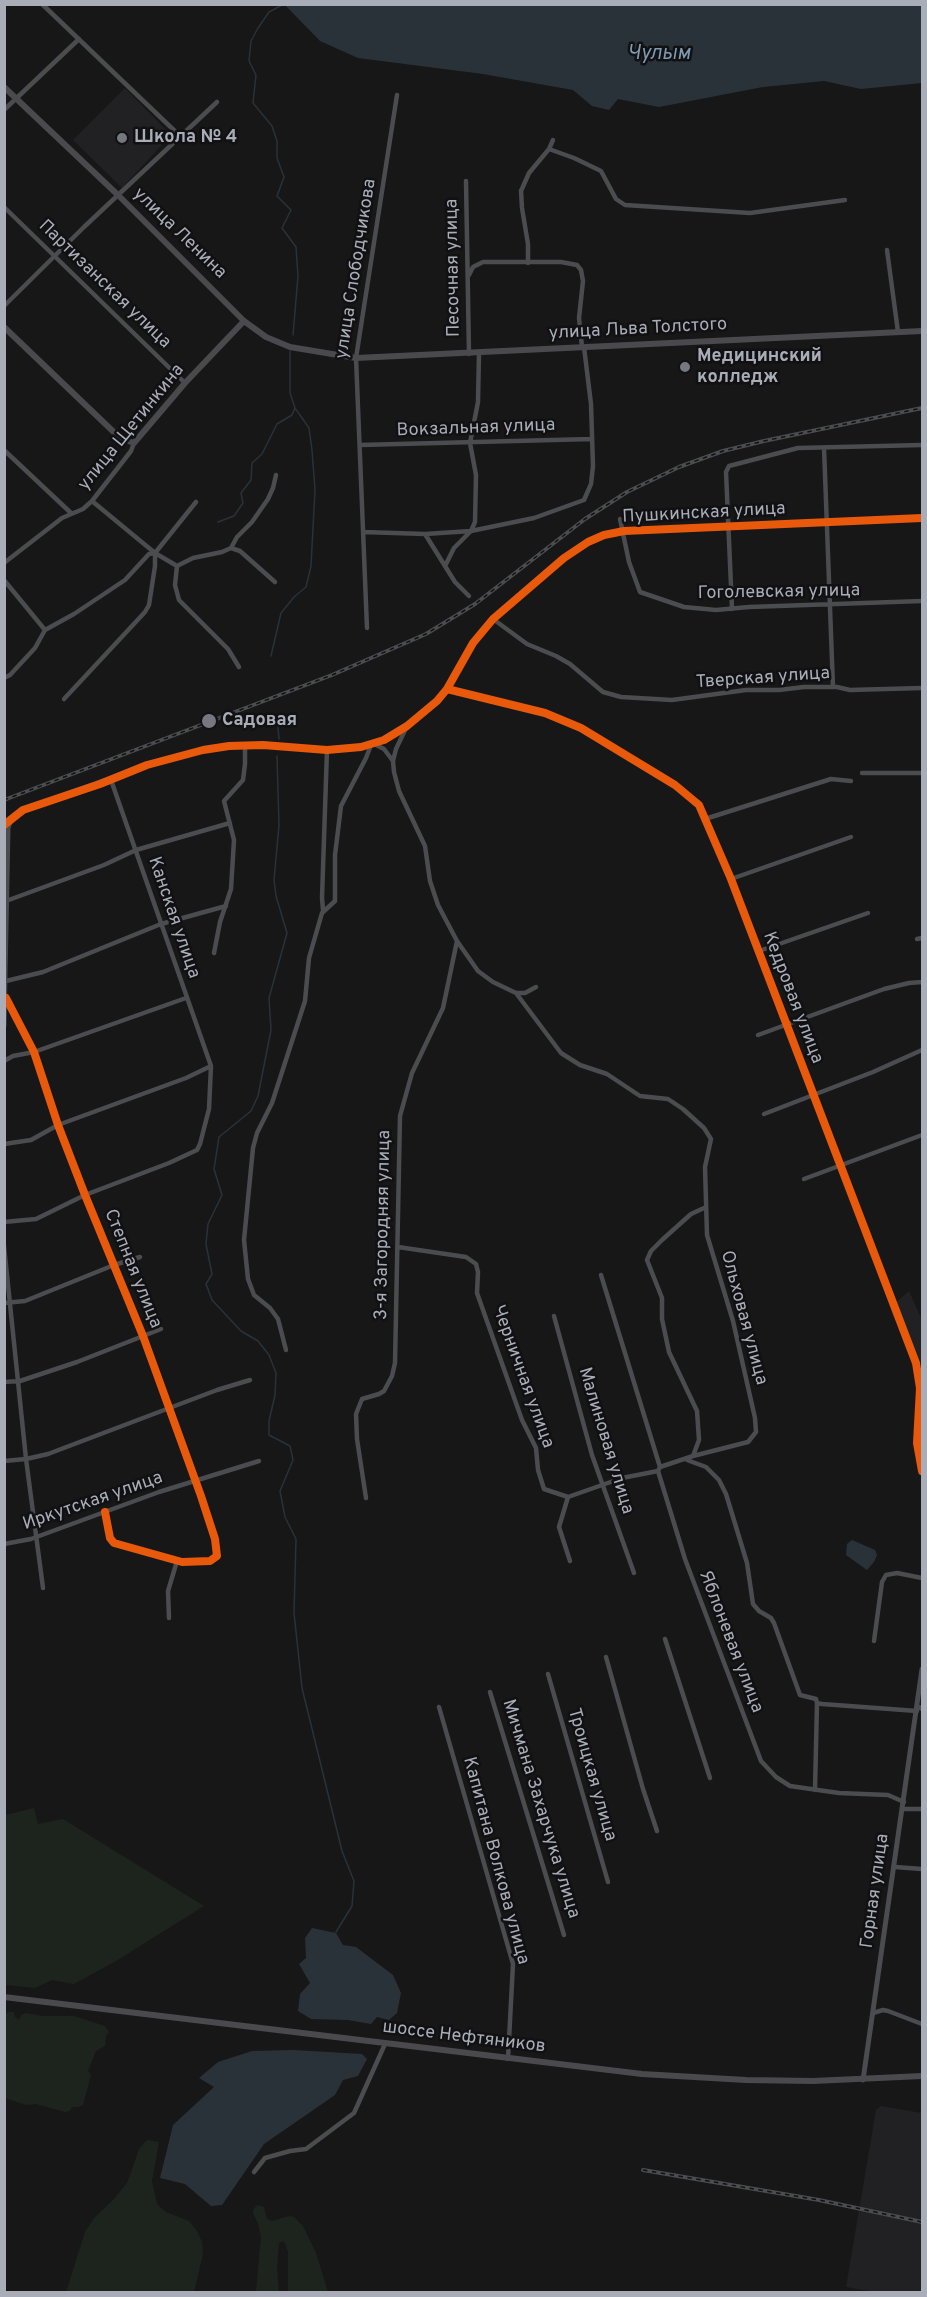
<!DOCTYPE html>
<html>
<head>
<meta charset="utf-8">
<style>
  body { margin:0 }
  #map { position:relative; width:927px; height:2297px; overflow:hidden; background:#171717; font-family:Overpass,sans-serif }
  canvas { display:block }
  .frame { position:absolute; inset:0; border:6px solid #a8adb8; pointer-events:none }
</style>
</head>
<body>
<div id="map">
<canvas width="927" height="2297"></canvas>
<div class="frame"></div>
</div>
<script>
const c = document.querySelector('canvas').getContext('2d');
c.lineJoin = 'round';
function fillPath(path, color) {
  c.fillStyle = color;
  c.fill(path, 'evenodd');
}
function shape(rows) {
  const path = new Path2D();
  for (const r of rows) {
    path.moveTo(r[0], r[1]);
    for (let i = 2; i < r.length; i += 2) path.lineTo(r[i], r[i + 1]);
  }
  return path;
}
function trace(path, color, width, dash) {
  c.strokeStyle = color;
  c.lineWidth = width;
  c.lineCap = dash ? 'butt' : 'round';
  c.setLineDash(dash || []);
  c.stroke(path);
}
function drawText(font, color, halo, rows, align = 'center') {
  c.font = font + ' Overpass,sans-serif';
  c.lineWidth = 5;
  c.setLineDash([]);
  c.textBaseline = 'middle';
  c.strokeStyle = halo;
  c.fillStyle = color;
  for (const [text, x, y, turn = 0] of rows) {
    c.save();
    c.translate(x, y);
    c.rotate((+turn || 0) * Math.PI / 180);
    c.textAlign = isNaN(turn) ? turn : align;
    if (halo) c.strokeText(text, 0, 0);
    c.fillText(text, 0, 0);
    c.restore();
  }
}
const built = shape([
  [125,88,171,135,122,188,73,140],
  [909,1291,922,1320,922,1365,895,1303],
  [881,2106,922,2113,922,2292,874,2292,846,2287,876,2110]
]);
const green = shape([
  [34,1808,38,1824,63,1819,204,1906,116,1961,74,1984,52,1980,35,1988,5,1985,5,1815],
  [9,2012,14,2012,15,2017,19,2020,21,2015,26,2013,42,2016,74,2016,105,2026,109,2032,106,2036,105,2046,96,2051,88,2071,91,2075,83,2105,78,2107,72,2107,70,2111,65,2112,36,2104,26,2105,5,2098,4,2014],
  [147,2140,159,2142,152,2181,157,2204,166,2212,189,2221,197,2231,202,2242,203,2254,194,2292,66,2292,85,2232,94,2218,112,2201,127,2183,139,2149],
  [258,2205,264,2207,267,2219,272,2221,289,2216,294,2217,303,2226,316,2253,328,2292,288,2292,288,2252,284,2241,279,2243,277,2268,279,2292,256,2292,261,2236,258,2224,253,2213,254,2208]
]);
const water = shape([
  [285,5,922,5,922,83,861,89,824,81,763,87,659,107,618,99,609,110,592,106,573,90,483,74,358,58,320,41],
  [852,1540,875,1550,877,1555,874,1562,867,1570,846,1555,847,1544],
  [312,1928,336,1933,343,1945,356,1947,393,1975,401,1993,397,2013,389,2020,377,2017,371,2024,348,2020,311,2019,298,2011,300,1994,310,1983,299,1964,306,1958,305,1938],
  [294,2050,362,2054,367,2059,358,2076,343,2080,335,2095,264,2144,222,2205,211,2206,185,2184,160,2178,173,2125,214,2087,199,2078,218,2062,252,2051]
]);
const stream = shape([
  [284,4,269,12,258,28,251,41,249,61,256,75,253,103,272,126,277,141,277,158,284,177,277,196,291,210,282,228,296,247,298,276,293,335],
  [218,522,234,516,243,503,241,493,251,480,252,463,262,454,277,424,292,415,295,408],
  [271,656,281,613,294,597,306,587,311,566,315,490,312,450,309,428,295,408,290,393,290,351],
  [277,718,279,739],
  [277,756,279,825,274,880,276,896,287,933,269,998,271,1030,258,1096,251,1111,219,1137,214,1169,222,1195,208,1224,206,1244,212,1274,206,1284,212,1300,241,1331,258,1341,269,1355,276,1373,275,1395,269,1421,269,1435,290,1446,293,1460,280,1491,285,1517,296,1539,294,1613,302,1688,342,1851,354,1881,352,1906,336,1932]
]);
const minor = shape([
  [42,4,180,136],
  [4,110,79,39],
  [549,149,574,158,601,171,616,199,625,205,750,213,845,200],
  [466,181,469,354],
  [4,207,185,383],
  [887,250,898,332],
  [528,263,528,244,522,208,521,191,529,173,549,149,553,140],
  [469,275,473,267,483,262,561,262,577,265,581,270,583,281,579,318,582,347],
  [4,306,84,227,217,102],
  [360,445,592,439],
  [824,448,833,687],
  [4,450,71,513],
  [92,501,155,553,177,566],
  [620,519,629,562,640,592,684,607,716,610,749,607,922,601],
  [363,532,425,534,471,531,534,518,584,500,591,484,593,466,591,404,584,347],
  [425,534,455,582,469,596],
  [231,548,240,551,275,582],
  [4,563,62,518,83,509,92,501,131,451,134,443],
  [177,566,193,558,222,552,231,548,237,537,252,522,268,499,273,488,276,475],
  [177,566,175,585,179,600,228,649,239,667],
  [445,566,454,548,471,531,475,522,476,475,470,443,478,402,479,353],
  [4,580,45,630],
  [732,609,726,472,729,466,798,448,922,445],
  [493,619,527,644,556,656,570,664,603,692,621,697,672,700,746,690,779,690,804,687,837,687,850,690,922,688],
  [367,628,356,358,397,95],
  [4,678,10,675,35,648,45,630,74,614,125,580,149,554,155,553,196,502],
  [64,699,145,612,149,605,155,566,155,553],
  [407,726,396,749,393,761,394,772,399,791,425,846,430,881,438,905,457,941,478,971,493,982,516,993,525,993,536,987],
  [374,744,384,749,393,761],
  [862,773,922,773],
  [705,819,831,779,851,781],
  [731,879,851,837],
  [6,901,104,865,136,850,230,823],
  [323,910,322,898,327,750],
  [917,939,922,938],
  [759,951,868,913],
  [214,953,220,922,231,889,234,840,224,801,243,780,245,764,245,745],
  [6,981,43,972,161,924,226,906],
  [516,993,561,1053,580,1065,607,1074,640,1096,668,1099,683,1109,704,1128,711,1139,705,1167,707,1235,733,1321,755,1418,756,1432,748,1442,693,1456,660,1467,658,1471,622,1478,568,1497],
  [6,998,34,1052,58,1125,85,1195,143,1336,201,1496,215,1539,217,1556,210,1561,182,1562,114,1543,110,1538,105,1512],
  [758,1035,884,989,909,983,922,982],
  [4,1061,13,1056,34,1052,186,998],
  [764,1114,873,1072,922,1050],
  [4,1144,31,1140,58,1125,186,1078,211,1066],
  [804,1179,922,1135],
  [4,1222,36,1219,85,1195,169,1163,197,1150,200,1144,209,1109,211,1066,111,780],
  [4,1246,26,1459,43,1588],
  [398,1247,466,1257,476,1264,478,1272,477,1293,522,1420,536,1448,538,1470,544,1489,568,1497,559,1527,570,1561],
  [601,1275,660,1467],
  [4,1303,25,1301,114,1265,140,1257],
  [554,1316,592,1455,634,1573],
  [286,1350,278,1319,270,1308,254,1295,248,1279,244,1240,253,1148,257,1133,272,1103,305,1001,309,958,322,913,335,901,335,855,341,806,366,758,371,745],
  [4,1382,20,1381,77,1362,161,1329],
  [693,1456,699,1440,697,1411,669,1352,662,1319,662,1298,647,1260,651,1251,662,1240,691,1214,704,1208],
  [687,1460,706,1467,719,1480,726,1494,747,1563,753,1604,759,1611,771,1618,774,1623,800,1695,816,1699,817,1703,822,1704,917,1711],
  [4,1461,26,1459,48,1454,217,1390,250,1380],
  [658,1471,685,1559,761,1761,776,1777,790,1786,839,1793,888,1795,904,1802],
  [366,1498,357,1439,356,1414,362,1399,379,1394,384,1391,392,1376,395,1363,400,1116,412,1073,443,1008,457,941],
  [4,1544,31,1539,159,1492,259,1461],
  [169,1618,168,1591,177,1561],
  [665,1639,710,1778],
  [874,1641,882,1582,886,1575,897,1573,922,1578],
  [606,1657,643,1789,657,1831],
  [548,1674,608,1882],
  [490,1692,564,1935],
  [917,1706,922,1709],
  [439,1707,513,1964,508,2059],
  [815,1790,817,1703],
  [903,1809,922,1809],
  [895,1867,922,1869],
  [873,2013,883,2010,888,2011,922,2024],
  [254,2172,265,2158,290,2151,306,2149,354,2113,385,2044]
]);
const tertiary = shape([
  [447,689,545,713,581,728,675,785,699,805,731,879,916,1363,920,1388,917,1443,922,1471],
  [4,1026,8,828,10,822,20,811,147,765,216,747,263,745,327,750,361,747,384,740,407,726,437,701,447,689,473,643,493,619,564,558,588,542,604,535,624,531,922,518],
  [863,2080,922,1669]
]);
const secondary = shape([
  [4,87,119,196,244,321,266,337,290,347,356,358,922,331],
  [4,327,120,438,134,443,185,383,244,321],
  [4,1997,642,2074,746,2080,813,2081,922,2076]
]);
const rail = shape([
  [4,800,332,675,426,634,475,604,585,519,627,492,679,467,723,451,764,441,922,408],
  [643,2170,819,2200,922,2222]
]);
const cycleway = shape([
  [447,689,545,713,581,728,675,785,699,805,731,879,916,1363,920,1388,917,1443,922,1471],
  [4,825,23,810,100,784,147,765,203,750,229,746,263,745,327,750,361,747,384,740,407,726,437,701,447,689,473,643,493,619,564,558,588,542,604,535,624,531,922,518],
  [6,998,34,1052,58,1125,85,1195,143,1336,201,1496,215,1539,217,1556,210,1561,182,1562,114,1543,110,1538,105,1512]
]);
const markers = [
  [122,138,6,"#757880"],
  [685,367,6,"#757880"],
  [209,721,8,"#757880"]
];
const poiNames = [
  ["Школа № 4",134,138],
  ["Медицинский",697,357],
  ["колледж",697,378],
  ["Садовая",222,721]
];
const streetNames = [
  ["улица Ленина",179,234,44],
  ["Песочная улица",454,268,-91],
  ["улица Слободчикова",357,269,-81],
  ["Партизанская улица",104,285,44],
  ["улица Льва Толстого",638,330,-3],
  ["улица Щетинкина",132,428,-51],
  ["Вокзальная улица",476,429,-2],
  ["Пушкинская улица",704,514,-3],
  ["Гоголевская улица",779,593,-1],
  ["Тверская улица",763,679,-4],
  ["Канская улица",173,918,71],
  ["Кедровая улица",792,998,69],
  ["3-я Загородняя улица",384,1225,-89],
  ["Степная улица",132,1269,68],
  ["Ольховая улица",743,1318,75],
  ["Черничная улица",522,1377,70],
  ["Малиновая улица",605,1441,73],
  ["Иркутская улица",93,1502,-19],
  ["Яблоневая улица",730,1642,69],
  ["Троицкая улица",591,1775,74],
  ["Мичмана Захарчука улица",540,1809,73],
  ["Капитана Волкова улица",495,1861,75],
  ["Горная улица",876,1891,-82],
  ["шоссе Нефтяников",464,2038,7]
];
const waterNames = [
  ["Чулым",659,55]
];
fillPath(built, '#212123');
fillPath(green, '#1d241e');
fillPath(water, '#2a3239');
trace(stream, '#2a3239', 1.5);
trace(minor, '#4b4c50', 4.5);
trace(tertiary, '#4b4c50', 5);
trace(secondary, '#4a4a4e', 6);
trace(rail, '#4b4c4f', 4);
trace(rail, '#111113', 1.5, [4.5]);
trace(cycleway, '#e8590c', 8);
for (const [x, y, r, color] of markers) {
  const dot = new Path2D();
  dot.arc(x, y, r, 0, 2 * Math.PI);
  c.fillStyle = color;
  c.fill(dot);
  trace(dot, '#111113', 2);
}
drawText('bold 18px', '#a8adb8', '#111113', poiNames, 'left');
drawText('18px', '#a8adb8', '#111113', streetNames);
drawText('italic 20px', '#7f9bb3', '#111113', waterNames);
</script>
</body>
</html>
